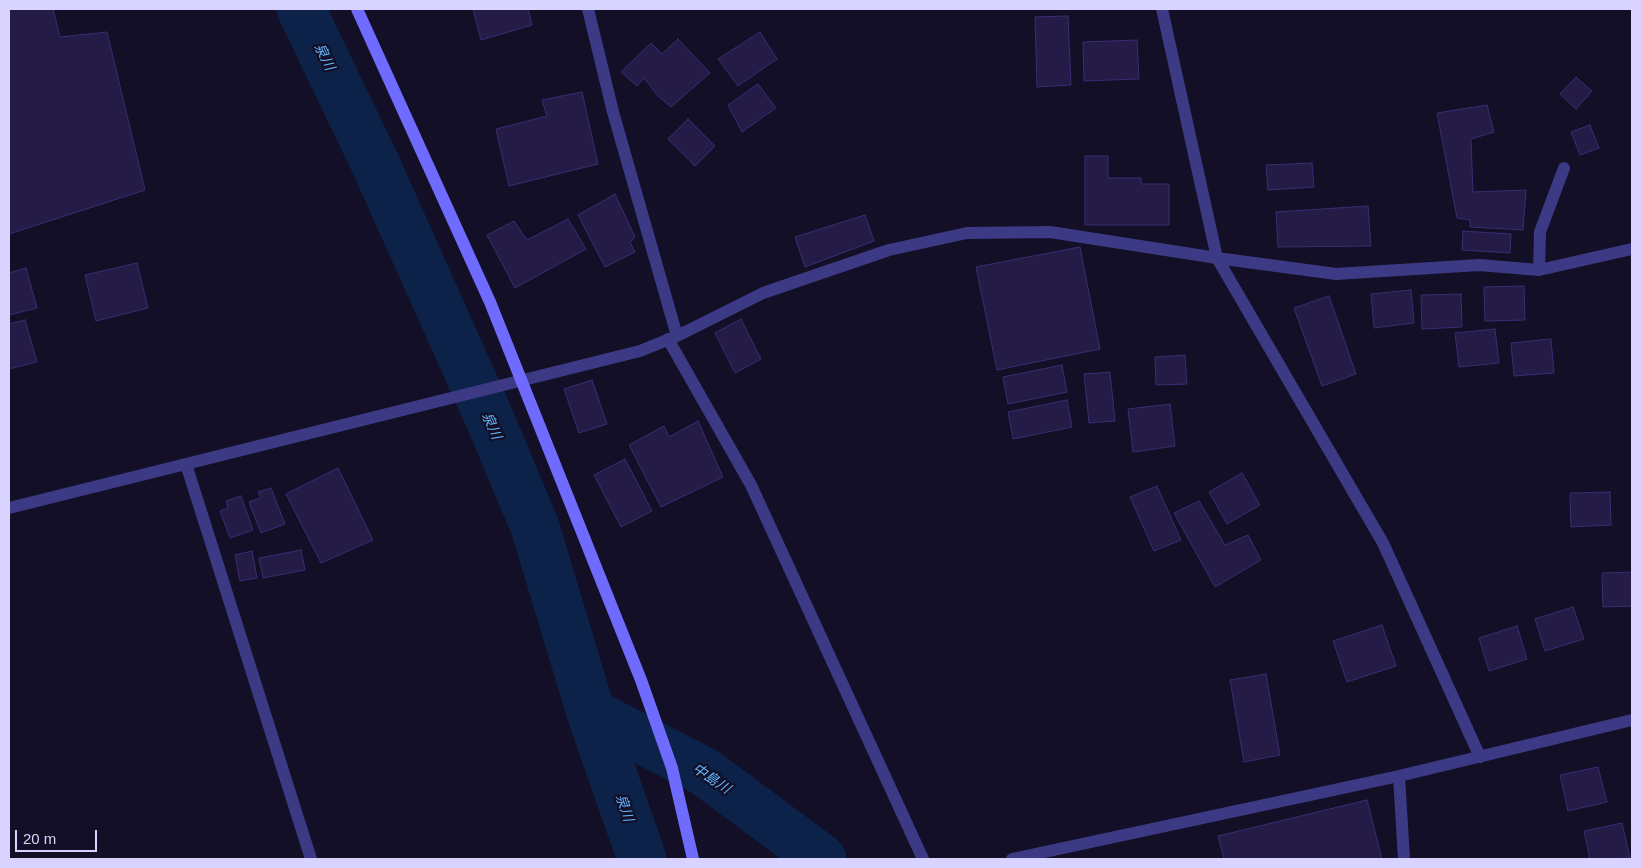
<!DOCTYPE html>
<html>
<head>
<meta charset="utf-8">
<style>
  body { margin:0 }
  #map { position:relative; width:1641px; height:868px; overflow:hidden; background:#130f26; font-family:Helvetica,sans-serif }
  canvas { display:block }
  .frame { position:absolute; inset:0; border:10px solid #d9d4ff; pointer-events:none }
  .scale { position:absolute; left:15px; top:830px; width:82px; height:22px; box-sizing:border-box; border:2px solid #d9d4ff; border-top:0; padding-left:6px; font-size:15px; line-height:18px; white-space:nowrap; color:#d9d4ff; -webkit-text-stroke:4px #130f26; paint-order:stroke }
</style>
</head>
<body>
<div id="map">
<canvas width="1641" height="868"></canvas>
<div class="frame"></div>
<div class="scale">20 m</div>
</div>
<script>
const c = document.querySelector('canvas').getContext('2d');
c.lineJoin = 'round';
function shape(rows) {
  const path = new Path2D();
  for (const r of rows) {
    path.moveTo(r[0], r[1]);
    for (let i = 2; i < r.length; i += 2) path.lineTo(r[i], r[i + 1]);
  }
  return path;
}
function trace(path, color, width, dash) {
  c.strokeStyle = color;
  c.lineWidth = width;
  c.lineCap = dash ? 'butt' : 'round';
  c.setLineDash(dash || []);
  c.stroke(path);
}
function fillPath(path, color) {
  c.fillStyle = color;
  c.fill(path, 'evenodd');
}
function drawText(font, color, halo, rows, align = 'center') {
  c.font = font + ' Helvetica,"Noto Sans JP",sans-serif';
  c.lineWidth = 4.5;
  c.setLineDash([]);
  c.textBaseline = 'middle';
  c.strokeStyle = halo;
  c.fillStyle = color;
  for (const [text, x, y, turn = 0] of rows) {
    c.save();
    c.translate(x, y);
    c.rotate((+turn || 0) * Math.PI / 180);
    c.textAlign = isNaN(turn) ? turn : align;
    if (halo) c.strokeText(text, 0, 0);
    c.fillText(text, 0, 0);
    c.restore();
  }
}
const river = shape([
  [301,9,375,163,491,422,535,527,591,713,642,859],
  [591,713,705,772,822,859]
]);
const building = shape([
  [9,9,53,9,60,37,107,32,145,190,9,234,9,9],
  [473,9,528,9,532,25,481,40,473,9],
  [1068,16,1071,85,1037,87,1035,17,1068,16],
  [760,32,777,59,738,86,718,59,760,32],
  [678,39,710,73,671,107,658,96,644,78,637,86,621,72,651,43,662,54,678,39],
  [1137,40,1139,79,1084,81,1083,42,1137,40],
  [1576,77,1592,91,1576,109,1560,94,1576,77],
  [758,84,776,108,742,132,728,105,758,84],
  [582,92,598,164,509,186,496,129,547,116,542,100,582,92],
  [1487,105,1494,132,1471,139,1473,192,1526,190,1523,230,1470,227,1470,220,1457,218,1437,113,1487,105],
  [688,119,715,146,695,166,668,139,688,119],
  [1590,125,1599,148,1580,155,1571,132,1590,125],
  [1085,156,1108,156,1108,178,1141,178,1141,184,1169,184,1169,225,1085,225,1085,156],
  [1312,163,1314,187,1268,190,1266,165,1312,163],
  [615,194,635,237,630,242,635,252,605,267,578,215,615,194],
  [1368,206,1371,246,1278,247,1276,212,1368,206],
  [865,215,874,241,805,267,795,237,865,215],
  [568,219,586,249,515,288,487,235,514,221,527,240,568,219],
  [1463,231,1511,234,1510,253,1462,250,1463,231],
  [1080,247,1100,349,997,370,976,267,1080,247],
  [137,263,148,308,96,321,85,275,137,263],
  [26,268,37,308,9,315,9,273,26,268],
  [1524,286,1525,320,1485,321,1484,287,1524,286],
  [1411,290,1414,323,1374,328,1371,294,1411,290],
  [1461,294,1462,327,1422,329,1421,295,1461,294],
  [1329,296,1356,374,1322,386,1294,308,1329,296],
  [741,319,761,359,735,373,715,333,741,319],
  [25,320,37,362,9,369,9,324,25,320],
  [1495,329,1499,363,1459,367,1455,333,1495,329],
  [1551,339,1554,373,1514,376,1511,343,1551,339],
  [1185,355,1187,384,1156,385,1155,357,1185,355],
  [1062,365,1067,392,1008,404,1003,377,1062,365],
  [1110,372,1115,421,1089,423,1084,374,1110,372],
  [592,380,607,424,579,433,564,389,592,380],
  [1067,400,1072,427,1013,439,1008,412,1067,400],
  [1170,404,1175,446,1133,452,1128,409,1170,404],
  [698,421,723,477,661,507,629,445,664,426,669,437,698,421],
  [625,459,652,511,621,527,594,475,625,459],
  [338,468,373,540,321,563,286,494,338,468],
  [1242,473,1260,505,1227,524,1209,492,1242,473],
  [1157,486,1181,540,1154,551,1130,497,1157,486],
  [271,488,285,524,261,533,249,502,261,498,258,492,271,488],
  [1610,492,1611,525,1571,527,1570,493,1610,492],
  [241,496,253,530,230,538,220,511,228,508,226,501,241,496],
  [1199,501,1225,545,1248,535,1261,560,1215,587,1174,513,1199,501],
  [301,550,305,570,263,578,259,558,301,550],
  [252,551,257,578,240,581,235,555,252,551],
  [1632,572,1632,606,1603,607,1602,573,1632,572],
  [1573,607,1584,639,1545,651,1535,619,1573,607],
  [1382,625,1396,666,1347,682,1333,641,1382,625],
  [1517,626,1527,659,1489,671,1479,638,1517,626],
  [1266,674,1280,755,1244,762,1230,680,1266,674],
  [1598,767,1607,802,1568,811,1560,775,1598,767],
  [1367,800,1382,859,1224,859,1218,836,1367,800],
  [1622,823,1630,858,1590,859,1584,831,1622,823]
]);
const street = shape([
  [588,9,613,112,677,336],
  [1162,9,1217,258,1383,543,1480,757],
  [1539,270,1540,232,1564,168],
  [668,339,751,485,923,859],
  [186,464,311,859],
  [9,508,640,351,677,336,763,293,889,250,967,233,1050,232,1217,258,1336,274,1479,265,1539,270,1632,249],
  [1012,859,1399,776],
  [1404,859,1399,776,1632,720]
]);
const secondary = shape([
  [357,9,490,302,641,680,672,768,693,859]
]);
const waterNames = [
  ["泉川",324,57,64],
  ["泉川",491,426,66],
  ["中島川",711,779,34],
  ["泉川",624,808,71]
];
trace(river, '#0c2248', 49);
fillPath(building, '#241b47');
trace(building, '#3b2d73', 1);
trace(street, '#3d3a85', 12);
trace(secondary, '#6f6bff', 12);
drawText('italic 14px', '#62b6ff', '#130f26', waterNames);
</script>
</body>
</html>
